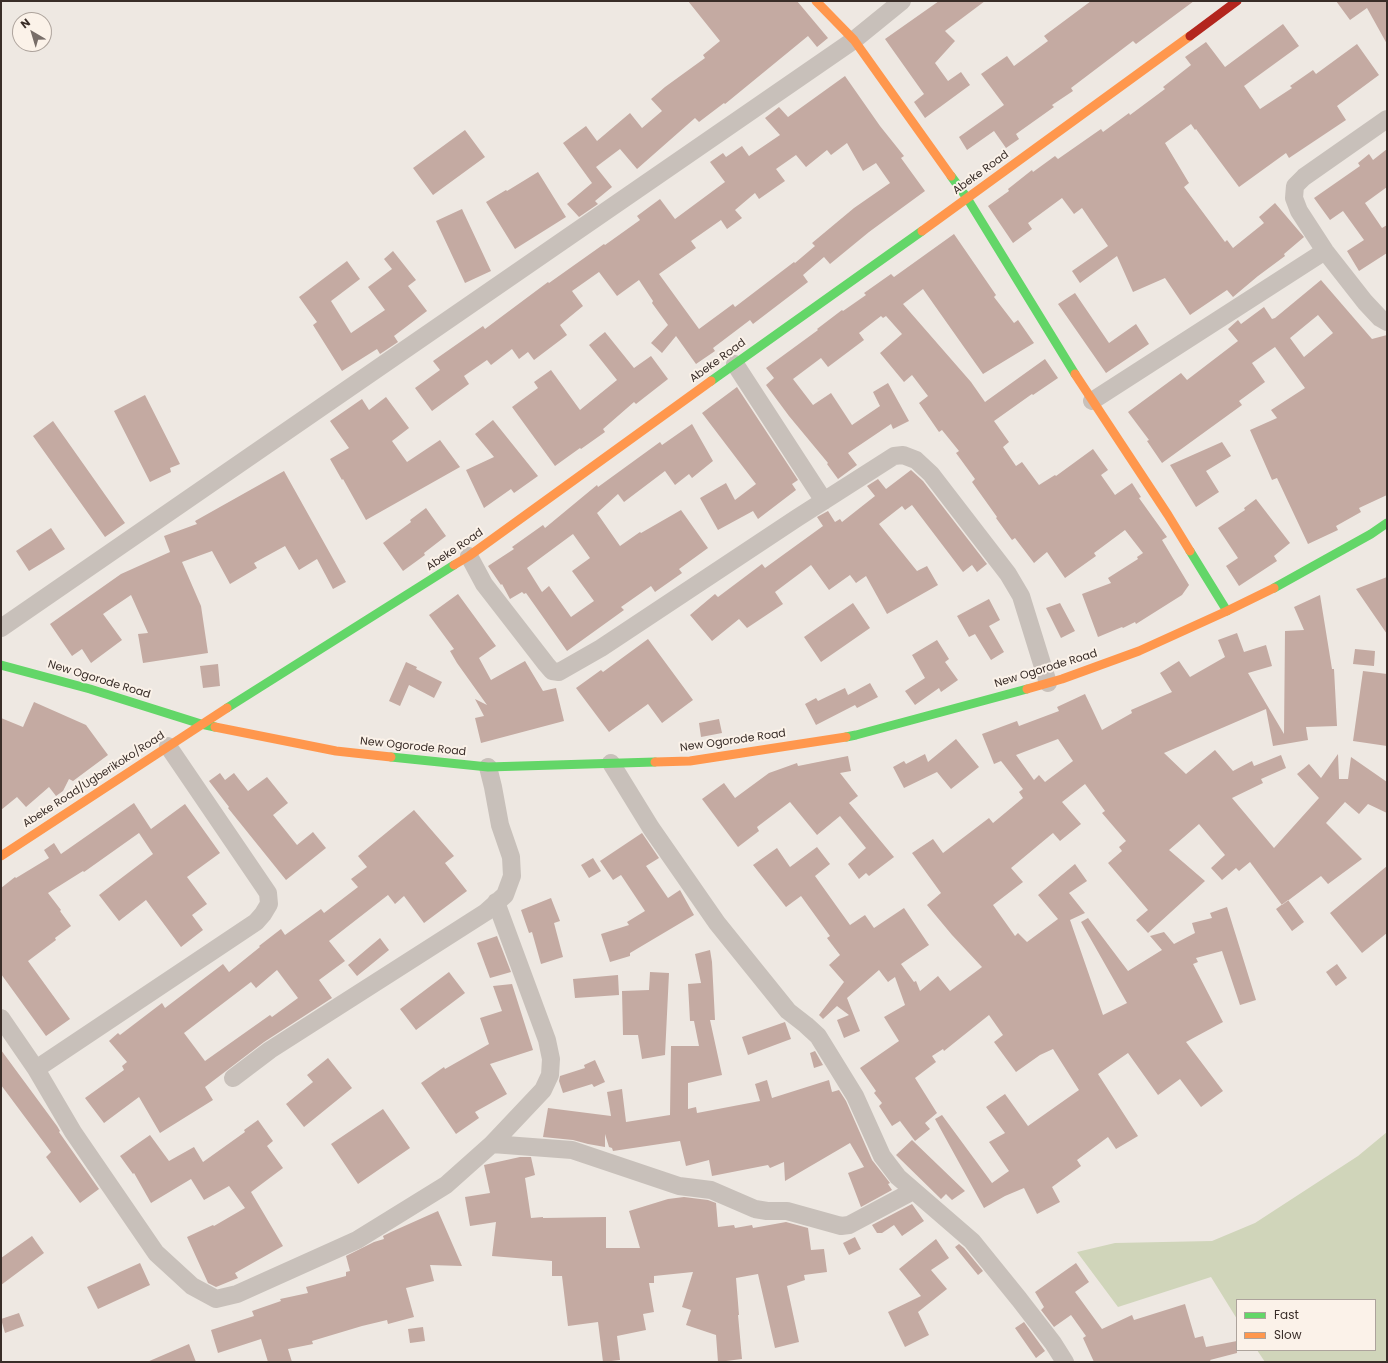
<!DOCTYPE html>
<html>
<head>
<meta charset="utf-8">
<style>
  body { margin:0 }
  #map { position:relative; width:1388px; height:1363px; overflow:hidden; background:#eee8e2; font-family:Poppins,sans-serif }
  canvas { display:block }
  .frame { position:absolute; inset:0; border:2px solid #392d28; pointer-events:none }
  .legend { position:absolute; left:1236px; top:1299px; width:140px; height:52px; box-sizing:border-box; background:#fbf2e9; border:1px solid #ada39c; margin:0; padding:5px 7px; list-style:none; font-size:12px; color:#392d28 }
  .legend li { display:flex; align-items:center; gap:8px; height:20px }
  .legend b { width:20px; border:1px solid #ada39c }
  .north { position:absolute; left:12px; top:12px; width:40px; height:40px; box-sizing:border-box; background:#fbf2e9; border:1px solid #ada39c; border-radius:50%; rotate:322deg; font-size:11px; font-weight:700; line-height:16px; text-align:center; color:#392d28 }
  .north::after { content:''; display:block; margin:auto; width:14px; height:18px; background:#786e69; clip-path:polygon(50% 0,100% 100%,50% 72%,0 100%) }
</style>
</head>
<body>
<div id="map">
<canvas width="1388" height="1363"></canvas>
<div class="frame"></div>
<ul class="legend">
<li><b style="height:5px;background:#63d668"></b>Fast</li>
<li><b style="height:5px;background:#ff974d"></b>Slow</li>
</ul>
<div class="north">N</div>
</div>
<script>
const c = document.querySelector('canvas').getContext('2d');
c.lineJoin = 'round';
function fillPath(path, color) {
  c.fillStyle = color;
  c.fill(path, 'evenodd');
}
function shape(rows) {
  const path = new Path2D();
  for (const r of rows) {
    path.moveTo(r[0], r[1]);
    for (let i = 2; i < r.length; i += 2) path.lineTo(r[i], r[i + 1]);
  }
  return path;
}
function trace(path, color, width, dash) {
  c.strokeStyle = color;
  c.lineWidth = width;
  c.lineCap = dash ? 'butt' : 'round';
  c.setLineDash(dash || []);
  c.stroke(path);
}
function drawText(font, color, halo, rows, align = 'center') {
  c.font = font + ' Poppins,sans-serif';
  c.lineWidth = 4;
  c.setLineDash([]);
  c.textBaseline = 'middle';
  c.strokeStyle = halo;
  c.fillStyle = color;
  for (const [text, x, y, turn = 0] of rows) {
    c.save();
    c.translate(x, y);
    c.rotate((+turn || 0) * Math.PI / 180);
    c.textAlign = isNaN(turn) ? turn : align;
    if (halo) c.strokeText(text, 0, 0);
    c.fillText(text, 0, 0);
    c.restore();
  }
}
const green = shape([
  [1387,1132,1387,1362,1265,1362,1257,1350,1375,1350,1375,1300,1237,1300,1237,1319,1211,1277,1118,1307,1077,1252,1115,1243,1212,1241,1255,1223,1358,1156]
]);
const building = shape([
  [688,1,797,1,828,38,817,47,808,36,725,104,724,103,699,122,695,118,637,169,620,149,596,167,612,187,595,201,598,204,579,217,567,204,592,183,563,143,586,126,597,141,630,113,642,128,662,111,651,99,665,87,705,58,703,55,720,41],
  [939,1,985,1,945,31,955,41,935,63,948,81,961,72,970,85,925,118,914,102,924,94,885,39],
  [1091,1,1194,1,1136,44,1133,41,1071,88,1073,91,1052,105,1054,107,1016,134,1019,139,1006,148,994,131,967,150,959,137,1004,105,981,74,1007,56,1014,66,1048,41,1044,36],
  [1336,1,1387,1,1387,44,1367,8,1350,20],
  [1283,24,1299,46,1244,86,1260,109,1292,88,1290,86,1313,70,1316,74,1357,44,1379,75,1337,106,1346,120,1289,158,1286,153,1239,187,1196,129,1195,130,1191,124,1165,143,1189,183,1184,187,1225,242,1227,240,1233,248,1264,223,1259,217,1275,203,1304,237,1284,254,1285,256,1258,276,1233,297,1227,290,1190,315,1165,278,1133,292,1117,256,1080,283,1072,271,1108,246,1082,208,1074,214,1062,198,1028,223,1032,229,1013,243,988,206,1009,191,1008,189,1032,170,1033,172,1055,156,1058,159,1101,129,1103,132,1129,113,1130,115,1165,89,1163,87,1191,65,1185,57,1206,42,1225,67],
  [845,76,880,126,904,156,901,158,925,191,869,232,830,264,824,257,803,275,808,282,753,324,750,320,713,348,715,351,696,364,676,336,662,353,651,343,668,325,652,303,653,301,639,280,617,296,599,272,572,291,583,306,560,325,567,335,534,360,528,352,519,359,512,349,491,365,487,360,464,376,469,384,432,411,415,388,440,370,433,361,483,326,485,329,548,282,549,283,604,244,605,245,640,220,637,216,660,199,675,219,725,182,710,162,723,153,726,157,742,146,749,156,780,135,765,118,779,107,788,117],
  [847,143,863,171,876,163,890,183,854,208,812,243,815,246,795,263,794,262,735,307,733,304,699,329,659,274,696,248,691,241,721,220,727,229,742,218,735,210,755,193,759,199,785,181,776,169,796,155,806,167,827,150,831,155],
  [465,130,485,157,433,195,413,168],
  [1387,149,1387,187,1365,203,1382,228,1387,225,1387,253,1359,271,1347,251,1364,240,1343,211,1330,220,1314,198,1360,166,1358,163,1369,154,1373,160],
  [538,172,566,217,515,249,486,202,506,190,507,191],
  [462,209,491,271,465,283,436,221],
  [954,234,996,295,994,297,1014,323,1018,320,1034,343,983,374,923,289,903,304,971,382,985,402,1045,359,1058,378,1033,395,1032,394,994,421,1009,442,1003,447,1016,466,1022,462,1039,485,1055,475,1056,476,1093,449,1108,470,1101,475,1115,495,1132,483,1141,497,1139,498,1167,537,1162,540,1189,585,1182,595,1136,624,1135,622,1123,628,1122,627,1098,637,1082,594,1111,583,1108,578,1138,559,1137,557,1143,553,1125,530,1094,553,1096,556,1065,578,1047,552,1034,563,1015,538,1012,540,996,518,997,517,972,482,975,479,956,453,959,451,942,430,939,432,919,403,928,396,912,375,904,382,880,353,902,334,886,316,883,318,881,316,859,333,864,340,828,367,821,358,793,379,813,405,831,393,852,425,880,406,873,392,888,383,909,421,893,429,891,424,848,453,857,465,838,479,827,464,828,463,789,416,766,385,774,378,766,368,818,330,817,329,842,310,843,311,866,295,864,293,891,274,894,277],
  [393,251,416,280,408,286,427,311,394,336,398,342,380,354,377,349,342,371,313,325,317,322,299,297,347,261,360,279,331,301,351,333,385,310,368,287,392,269,384,259],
  [1321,280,1372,339,1387,335,1387,495,1359,508,1361,512,1336,526,1338,530,1308,544,1277,478,1272,480,1250,430,1277,418,1271,410,1305,388,1275,347,1252,363,1265,382,1239,401,1242,405,1162,463,1147,441,1149,440,1128,412,1181,373,1187,380,1238,341,1228,329,1238,320,1241,324,1264,307,1272,319,1275,318],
  [1318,315,1333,333,1304,357,1290,338],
  [1075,293,1109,343,1136,324,1149,344,1106,373,1058,304],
  [605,332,634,368,651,356,668,379,636,404,634,402,603,429,605,432,581,449,580,448,555,466,512,407,538,388,534,382,551,370,580,410,617,380,589,345],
  [737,387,798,480,792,484,796,490,758,519,753,511,718,530,700,498,726,483,735,500,756,484,702,413],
  [145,395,180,464,170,468,171,472,150,482,114,411],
  [386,397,409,428,392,441,407,462,440,440,460,467,366,520,343,479,342,480,330,459,349,448,330,421,362,399,369,410],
  [493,420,538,476,514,493,511,489,484,508,466,470,494,457,475,434],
  [53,421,125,523,105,537,33,436],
  [692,424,713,461,692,478,689,474,675,485,665,471,624,502,618,494,597,513,620,546,640,532,641,533,681,510,708,548,679,569,682,573,655,592,651,586,621,607,624,610,567,651,526,593,524,594,522,592,510,599,502,584,501,585,488,566,514,549,512,547,543,525,545,528,597,485,598,487,660,442,662,445],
  [573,534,590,558,572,571,594,601,571,617,549,586,542,592,527,568],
  [1222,442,1231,456,1206,471,1219,492,1196,507,1170,465],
  [911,470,923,481,987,564,977,572,972,565,963,572,912,505,905,510,902,506,879,524,917,571,927,566,938,585,887,614,866,576,856,583,850,575,829,590,811,565,775,592,783,604,747,628,739,619,712,641,690,615,715,594,718,597,762,564,765,568,823,526,817,517,828,511,835,522,840,519,842,522,875,496,867,486,878,479,886,489],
  [284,471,346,582,333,589,317,559,299,570,285,546,254,563,257,568,230,584,212,551,182,562,201,606,208,653,143,663,138,634,148,633,131,595,103,614,122,640,91,663,82,649,72,656,50,624,121,574,170,552,164,536,197,524,195,521],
  [1256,499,1290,543,1274,556,1277,561,1239,586,1226,566,1238,558,1218,528,1245,510,1244,508],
  [426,508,446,536,424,553,425,555,403,571,383,543,411,522,410,520],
  [51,528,65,549,29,571,16,551],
  [1387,577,1387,634,1356,589],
  [458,594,496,646,479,658,491,680,525,661,543,691,556,688,564,721,481,743,475,718,484,716,475,699,487,705,457,663,450,651,454,649,429,615],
  [1320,595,1332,669,1334,669,1337,726,1306,727,1308,740,1273,746,1266,709,1164,753,1186,774,1215,750,1233,771,1252,761,1254,766,1281,755,1286,768,1261,779,1263,783,1232,798,1274,848,1319,798,1297,774,1309,764,1321,778,1338,754,1339,779,1348,779,1351,757,1387,782,1387,813,1368,804,1359,814,1345,802,1326,823,1362,859,1328,884,1321,876,1282,905,1250,862,1239,871,1236,868,1222,880,1211,868,1225,855,1199,824,1169,850,1205,881,1148,933,1136,920,1148,910,1108,863,1122,851,1119,847,1126,841,1102,813,1105,811,1085,784,1062,802,1081,824,1060,841,1053,833,1011,868,1023,882,993,905,1015,936,1018,933,1027,942,1058,919,1038,895,1075,864,1087,881,1069,893,1085,913,1070,920,1103,1015,1127,1003,1081,922,1088,918,1128,971,1162,950,1150,936,1164,932,1174,944,1195,933,1192,923,1212,918,1210,913,1227,907,1256,1000,1240,1005,1222,951,1196,958,1198,962,1193,964,1223,1022,1186,1042,1223,1091,1201,1107,1180,1079,1158,1095,1128,1053,1098,1074,1138,1136,1116,1149,1108,1137,1077,1160,1081,1166,1052,1187,1060,1202,1037,1214,1024,1188,1005,1196,984,1208,935,1119,942,1115,992,1183,1009,1171,989,1142,1005,1133,986,1107,1005,1094,1028,1126,1079,1090,1053,1049,1040,1055,1016,1072,994,1042,1003,1035,989,1015,944,1051,943,1049,932,1056,936,1062,915,1078,937,1113,925,1123,930,1129,915,1141,900,1121,892,1126,879,1106,882,1103,874,1093,876,1091,860,1068,899,1041,884,1017,905,1005,895,977,888,982,879,970,847,998,860,1031,844,1038,837,1020,849,1015,837,1006,823,1019,819,1015,844,982,829,965,840,955,827,938,830,936,801,896,786,907,753,865,777,848,790,867,817,847,830,864,815,876,850,925,865,915,874,928,904,908,929,945,901,964,914,982,916,981,920,991,938,976,950,991,982,967,952,935,927,905,941,893,912,853,933,839,943,853,989,818,993,823,1023,798,1019,792,1023,789,1001,761,994,764,982,734,1017,721,1019,726,1059,711,1057,707,1085,694,1102,730,1132,713,1131,710,1172,692,1160,673,1179,661,1190,677,1225,657,1218,640,1237,633,1244,652,1266,645,1272,666,1248,673,1284,734,1285,631,1304,630,1294,607],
  [1058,739,1073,761,1045,782,1039,775,1034,780,1016,755],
  [989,599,1000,620,989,626,1004,652,991,660,975,634,969,637,957,616],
  [853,603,870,628,821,662,804,637],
  [1060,603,1075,631,1061,638,1046,608],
  [648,639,693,700,662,723,648,704,609,732,576,688,601,670,603,672],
  [937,640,949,659,945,662,958,680,941,692,939,688,915,705,905,691,925,678,912,655],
  [1355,649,1375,651,1374,666,1353,664],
  [406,662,417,667,416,669,442,682,434,698,409,685,400,706,389,701],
  [218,664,220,686,203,688,200,666],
  [1363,671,1387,674,1387,746,1353,741],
  [870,683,878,697,857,708,855,705,816,725,805,704,816,698,818,701,845,688,848,695],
  [34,702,86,725,108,755,73,781,69,779,63,791,56,796,49,787,26,807,17,797,1,810,1,718,23,727],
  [719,719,722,733,701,737,699,723],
  [956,739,979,767,951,789,937,772,904,788,893,767,904,761,906,764,925,754,928,762],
  [848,756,851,771,840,773,858,796,849,803,894,857,869,876,866,873,859,879,848,864,866,848,840,816,817,835,790,802,757,827,759,831,738,847,702,799,724,783,735,798,769,773,797,763,798,766],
  [220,773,225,780,234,773,248,791,267,777,288,803,273,815,297,845,313,832,326,848,286,880,228,808,229,807,209,781],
  [134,803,151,829,185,804,220,853,187,877,207,904,192,915,203,930,181,947,146,900,119,921,99,895,153,854,139,833,84,872,83,871,48,893,61,910,60,911,71,926,55,938,56,940,28,961,70,1019,46,1036,1,974,1,888,15,877,16,878,49,858,44,850,54,843,61,854],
  [414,810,454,856,445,863,467,891,424,923,404,896,395,904,388,895,329,941,345,961,319,980,332,998,264,1042,205,1087,213,1100,160,1133,139,1097,104,1123,85,1098,124,1070,122,1066,127,1062,109,1041,118,1033,120,1035,162,1003,165,1008,223,964,229,972,260,947,259,946,281,929,285,935,321,909,324,913,358,887,351,879,367,867,358,856],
  [277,970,298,998,272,1017,270,1015,205,1061,184,1033,251,982,256,988],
  [642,833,659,858,646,866,668,898,680,890,694,915,630,953,630,956,610,962,601,934,629,925,627,922,645,911,621,875,613,880,600,861],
  [593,858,601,871,589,878,581,865],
  [1387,866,1387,933,1362,953,1330,913],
  [551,898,560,921,554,923,563,957,541,964,532,932,529,933,521,910],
  [1288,900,1304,922,1292,931,1276,909],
  [497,936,511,972,490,978,477,943],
  [380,938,389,950,357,976,348,965],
  [710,950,712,962,715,1020,710,1020,722,1075,688,1083,688,1109,696,1107,697,1113,760,1101,755,1084,767,1080,772,1098,829,1080,832,1092,839,1090,846,1101,872,1160,890,1183,888,1184,892,1190,861,1207,848,1173,864,1167,850,1143,785,1181,784,1162,770,1168,768,1165,712,1176,709,1160,686,1166,680,1141,613,1151,612,1148,609,1147,605,1134,605,1147,588,1144,573,1140,543,1137,548,1108,611,1116,607,1092,622,1089,626,1122,670,1115,671,1046,699,1046,694,1021,690,1021,688,984,701,983,695,954],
  [1337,964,1347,978,1336,986,1326,972],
  [449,972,465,993,416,1030,400,1009],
  [650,972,669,973,665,1055,642,1059,638,1035,623,1035,622,991,649,990],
  [618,975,619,995,575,998,573,979],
  [512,984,533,1050,490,1064,507,1094,475,1112,479,1118,456,1134,421,1083,444,1067,445,1069,489,1044,480,1018,502,1011,493,986],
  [785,1022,791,1039,748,1055,742,1037],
  [1,1050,57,1126,60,1131,59,1132,99,1189,80,1203,46,1157,51,1152,1,1085],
  [815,1051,823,1065,814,1068,810,1053],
  [328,1058,352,1088,304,1127,286,1104,313,1082,307,1075],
  [595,1060,605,1082,594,1087,592,1084,563,1093,559,1081,560,1076,585,1068,584,1065],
  [383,1109,410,1148,358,1184,331,1144],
  [258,1120,273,1141,267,1146,283,1168,251,1192,283,1246,235,1273,238,1278,216,1287,208,1283,187,1237,213,1225,214,1226,245,1208,229,1186,204,1200,191,1179,151,1203,134,1173,133,1174,120,1156,150,1135,169,1161,194,1147,203,1162,245,1132,244,1130],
  [912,1140,965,1191,952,1200,946,1194,941,1199,896,1155],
  [520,1157,531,1157,535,1175,525,1178,531,1218,543,1217,543,1218,606,1217,606,1248,640,1248,629,1211,668,1199,684,1197,708,1200,716,1203,718,1227,734,1225,735,1228,752,1225,753,1228,786,1222,808,1228,811,1250,824,1249,827,1272,804,1275,805,1280,787,1286,799,1342,775,1348,758,1274,736,1278,739,1315,738,1315,742,1359,718,1362,716,1335,686,1325,691,1310,682,1307,693,1272,654,1276,654,1283,649,1283,654,1312,643,1314,646,1330,617,1336,620,1360,603,1362,598,1322,568,1326,562,1276,552,1276,552,1261,492,1256,496,1222,470,1226,465,1197,490,1193,484,1165],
  [912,1204,924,1221,902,1236,894,1225,882,1233,877,1233,872,1225],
  [438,1211,462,1266,430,1265,434,1281,406,1288,414,1317,388,1324,387,1320,362,1326,312,1341,313,1344,288,1349,292,1362,268,1362,261,1339,218,1353,211,1330,254,1316,252,1311,281,1301,280,1299,308,1293,306,1287,346,1276,346,1272,350,1271,346,1256,374,1242,384,1239,383,1236,391,1232],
  [32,1236,44,1253,1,1285,1,1258],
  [855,1237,861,1249,849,1255,843,1243],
  [936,1239,949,1258,931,1270,947,1289,918,1312,929,1335,905,1347,888,1312,921,1296,899,1269],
  [959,1244,964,1248,983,1271,978,1275,955,1247],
  [140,1263,150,1285,98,1309,87,1287],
  [1076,1263,1089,1282,1075,1292,1102,1329,1132,1315,1134,1320,1185,1304,1195,1338,1203,1336,1206,1347,1237,1341,1237,1353,1210,1360,1211,1362,1094,1362,1083,1338,1086,1336,1071,1315,1054,1327,1041,1310,1044,1307,1035,1292],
  [19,1313,24,1326,5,1333,1,1319],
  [1024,1322,1045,1351,1036,1358,1015,1328],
  [423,1327,425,1341,410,1343,408,1329],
  [189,1344,196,1362,147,1362]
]);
const street = shape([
  [1387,119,1304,177,1295,186,1294,198,1299,211,1325,251,1365,302,1380,318,1387,322],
  [735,364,824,501],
  [1092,401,1325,251],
  [469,556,484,584,546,664,552,671,559,672,601,648,797,518,894,456,903,455,916,460,931,474,1008,574,1021,596,1048,683],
  [1,628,854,40,902,1],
  [611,763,651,828,717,923,788,1011,806,1025,818,1036,855,1096,882,1156,898,1177,972,1241,1019,1299,1053,1343,1065,1362],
  [1,1018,36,1069,73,1132,156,1253,192,1286,216,1299,237,1294,357,1240,446,1185,492,1144,543,1090,550,1075,551,1059,547,1040,496,902],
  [36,1069,256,922,263,914,269,904,268,893,168,746],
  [233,1078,270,1050,486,912,505,895,512,876,511,857,500,825,493,787,488,767],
  [492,1144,572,1150,679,1186,711,1190,755,1209,767,1211,787,1211,841,1226,849,1225,913,1191]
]);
const fast = shape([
  [951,176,967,198,1075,374],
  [711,381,922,231],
  [1190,551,1227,611],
  [1274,588,1371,534,1387,523],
  [1,665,90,689,201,724,215,727],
  [227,708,454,565],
  [846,737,856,735,1027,689],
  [391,757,488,767,655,762]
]);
const slow = shape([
  [816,1,854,40,951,176],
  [922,231,1190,36],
  [1075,374,1168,515,1190,551],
  [454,565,469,556,711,381],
  [1027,689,1062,679,1139,651,1227,611,1274,588],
  [215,727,336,751,391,757],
  [655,762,690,761,846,737],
  [1,856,227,708]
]);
const jam = shape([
  [1190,36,1237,1]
]);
const streetNames = [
  ["Abeke Road",981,173,-36],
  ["Abeke Road",718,361,-36],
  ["Abeke Road",455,550,-34],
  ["New Ogorode Road",1046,669,-17],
  ["New Ogorode Road",99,680,17],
  ["New Ogorode Road",733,741,-8],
  ["New Ogorode Road",413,747,6],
  ["Abeke Road/Ugberikoko/Road",94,780,-33]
];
fillPath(green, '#d0d5ba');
fillPath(building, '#c4aaa2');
trace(street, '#c8c0ba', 18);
trace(fast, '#63d668', 9);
trace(slow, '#ff974d', 9);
trace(jam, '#b3261e', 9);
drawText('11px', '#392d28', '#fbf2e9', streetNames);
</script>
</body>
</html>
